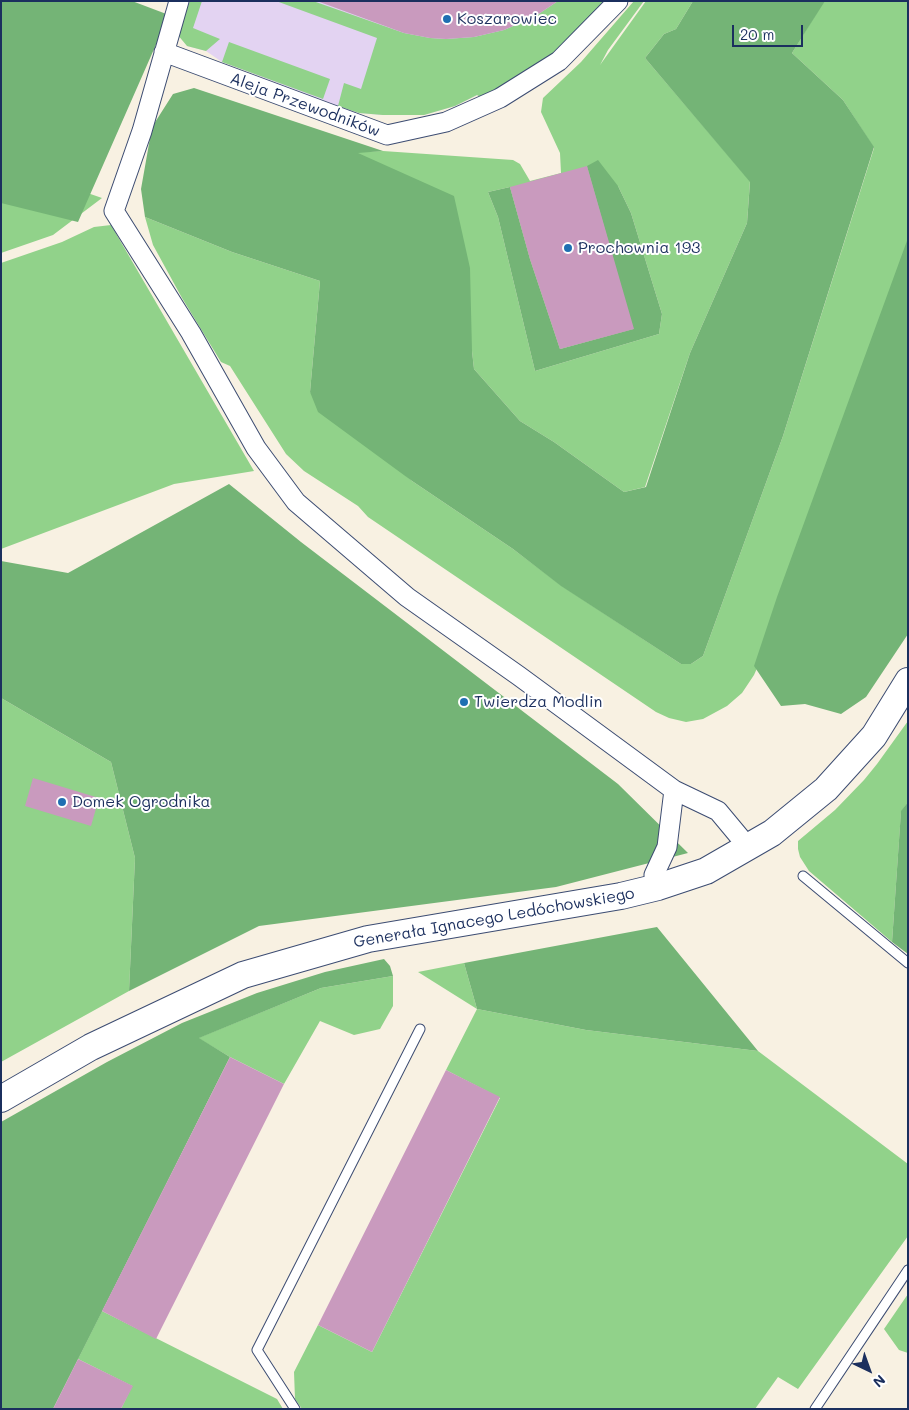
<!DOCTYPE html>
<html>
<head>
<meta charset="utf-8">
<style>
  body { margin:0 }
  #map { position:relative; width:909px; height:1410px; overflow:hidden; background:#f8f1e2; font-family:Mali,sans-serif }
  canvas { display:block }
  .frame { position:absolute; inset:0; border:2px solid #1b2f5e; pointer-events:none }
  .north { position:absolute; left:844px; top:1345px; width:50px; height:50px; -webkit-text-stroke:4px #fff; paint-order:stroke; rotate:138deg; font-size:14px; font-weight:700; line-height:20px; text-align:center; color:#1b2f5e }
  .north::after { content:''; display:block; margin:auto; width:18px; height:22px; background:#1b2f5e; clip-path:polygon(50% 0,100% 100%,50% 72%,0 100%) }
  .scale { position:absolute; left:732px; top:25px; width:71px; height:22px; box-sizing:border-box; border:2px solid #1b2f5e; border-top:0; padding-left:6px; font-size:15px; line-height:18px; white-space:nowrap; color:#1b2f5e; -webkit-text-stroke:4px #fff; paint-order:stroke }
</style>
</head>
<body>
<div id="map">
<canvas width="909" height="1410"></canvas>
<div class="frame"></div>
<div class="north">N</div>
<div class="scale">20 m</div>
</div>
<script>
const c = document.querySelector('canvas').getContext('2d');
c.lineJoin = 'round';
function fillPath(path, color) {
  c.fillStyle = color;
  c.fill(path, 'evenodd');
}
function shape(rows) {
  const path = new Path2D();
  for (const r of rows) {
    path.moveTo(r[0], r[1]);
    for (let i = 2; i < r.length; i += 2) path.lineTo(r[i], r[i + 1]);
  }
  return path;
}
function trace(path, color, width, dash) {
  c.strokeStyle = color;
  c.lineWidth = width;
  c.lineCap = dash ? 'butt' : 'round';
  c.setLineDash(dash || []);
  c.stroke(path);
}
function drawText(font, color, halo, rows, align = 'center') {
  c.font = font + ' Mali,sans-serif';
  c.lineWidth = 4;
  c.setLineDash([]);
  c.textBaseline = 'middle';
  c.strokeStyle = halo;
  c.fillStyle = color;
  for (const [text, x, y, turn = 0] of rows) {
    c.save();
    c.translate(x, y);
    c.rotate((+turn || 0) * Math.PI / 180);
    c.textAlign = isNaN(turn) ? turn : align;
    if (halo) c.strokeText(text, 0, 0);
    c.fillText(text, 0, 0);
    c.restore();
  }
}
const built = shape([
  [190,1,611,1,482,98,477,95,455,106,424,115,383,115,358,113,338,106,222,62,206,51,187,46]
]);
const green = shape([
  [190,1,202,1,193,28,220,39,206,51,187,46,177,34],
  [276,1,313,1,404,33,430,38,446,39,474,37,504,30,534,17,558,1,611,1,556,56,482,98,477,95,455,106,424,115,383,115,359,113,338,106,344,83,361,89,377,38],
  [634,1,644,1,608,50,600,65,646,1,693,1,676,29,664,34,645,58,750,181,747,223,690,353,645,487,624,492,554,442,520,421,474,369,472,351,356,152,383,151,513,160,520,164,530,181,561,173,560,153,541,112,543,98,581,62],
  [618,186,631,213,662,314,659,334,535,371,498,217,488,192,510,187,530,259,560,349,634,329],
  [824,1,908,1,908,298,774,630,754,675,742,693,727,706,703,719,686,722,669,718,656,712,368,517,358,506,304,471,286,454,230,366,221,362,182,298,153,245,145,217,232,252,320,281,310,392,412,481,513,549,562,586,681,664,691,664,703,656,783,436,874,148,843,100,792,53],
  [229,42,330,79,323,99,222,62],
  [1,163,102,198,53,235,1,253],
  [111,225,254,471,174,484,1,549,1,263,62,242,94,227],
  [1,698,111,762,135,858,129,991,1,1062],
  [908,721,908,802,901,812,892,942,809,871,800,857,798,849,798,841,835,810,864,780,877,764],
  [464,963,477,1009,586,1030,758,1051,908,1164,908,1236,798,1389,778,1377,755,1409,302,1409,295,1399,294,1372,318,1325,372,1352,500,1098,446,1070,477,1009,418,972],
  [393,976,393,1006,380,1029,354,1035,320,1021,284,1084,230,1057,198,1038,321,988],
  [908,1294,908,1353,899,1350,884,1329],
  [102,1311,277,1399,283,1409,121,1409,132,1386,78,1359]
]);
const forest = shape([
  [1,1,132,1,169,15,78,222,1,203],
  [693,1,825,1,792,53,843,100,874,147,783,436,703,656,691,664,681,664,561,586,513,549,412,481,318,412,310,392,320,281,232,252,145,217,141,189,152,127,173,94,194,88,383,151,358,153,454,196,470,268,472,351,474,369,520,421,554,442,624,492,646,487,690,353,747,223,750,182,645,58,664,34,676,29],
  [598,160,618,186,631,213,662,314,659,334,535,371,498,217,488,192,510,187,530,259,560,349,633,329,587,166],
  [908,238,908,634,866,697,841,714,805,704,781,706,754,666,777,597],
  [229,484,301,542,618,784,688,853,556,887,259,926,129,991,135,858,111,762,1,698,1,561,68,573],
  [908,802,908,954,892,942,901,811],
  [657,927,758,1051,586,1030,477,1009,464,963],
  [384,959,390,966,393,976,321,988,199,1038,230,1057,53,1409,1,1409,1,1122,107,1062,182,1023,257,993,325,972]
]);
const building = shape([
  [317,1,558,1,534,17,504,30,474,37,446,39,430,38,404,33],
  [587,166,634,329,560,349,530,259,510,187],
  [33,778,99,798,91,826,25,806],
  [230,1057,284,1084,156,1339,102,1311],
  [446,1070,500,1097,372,1352,318,1325],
  [78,1359,133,1386,121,1409,53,1409]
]);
const lane = shape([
  [803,876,908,963],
  [295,1409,257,1350,420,1029],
  [815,1409,908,1270]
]);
const street = shape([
  [179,1,142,131,114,211,191,333,256,448,296,502,407,597,519,676,674,790,718,811,748,847],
  [164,52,387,135,446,122,500,98,559,61,618,1],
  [658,887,654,875,667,847,674,790]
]);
const secondary = shape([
  [1,1099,91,1047,243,975,368,939,621,896,658,887,706,871,772,833,826,789,874,736,908,681]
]);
const markers = [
  [447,19,5,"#1f6fb2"],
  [568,248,5,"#1f6fb2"],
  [464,702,5,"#1f6fb2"],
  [62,802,5,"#1f6fb2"]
];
const poiNames = [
  ["Koszarowiec",457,19],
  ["Prochownia 193",578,248],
  ["Twierdza Modlin",474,702],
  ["Domek Ogrodnika",72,802]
];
const streetNames = [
  ["Aleja Przewodników",305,105,20],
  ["Generała Ignacego Ledóchowskiego",494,918,-10]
];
fillPath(built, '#e3d3f2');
fillPath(green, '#91d28a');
fillPath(forest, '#74b476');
fillPath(building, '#c99abe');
trace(lane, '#3c4c72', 11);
trace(street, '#3c4c72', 21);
trace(secondary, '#3c4c72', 28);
trace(lane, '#fff', 9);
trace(street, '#fff', 19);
trace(secondary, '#fff', 26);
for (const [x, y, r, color] of markers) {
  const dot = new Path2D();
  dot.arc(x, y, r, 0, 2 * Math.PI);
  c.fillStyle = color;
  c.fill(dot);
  trace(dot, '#fff', 2);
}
drawText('16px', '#1b2f5e', '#fff', poiNames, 'left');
drawText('16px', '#1b2f5e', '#fff', streetNames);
</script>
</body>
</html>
